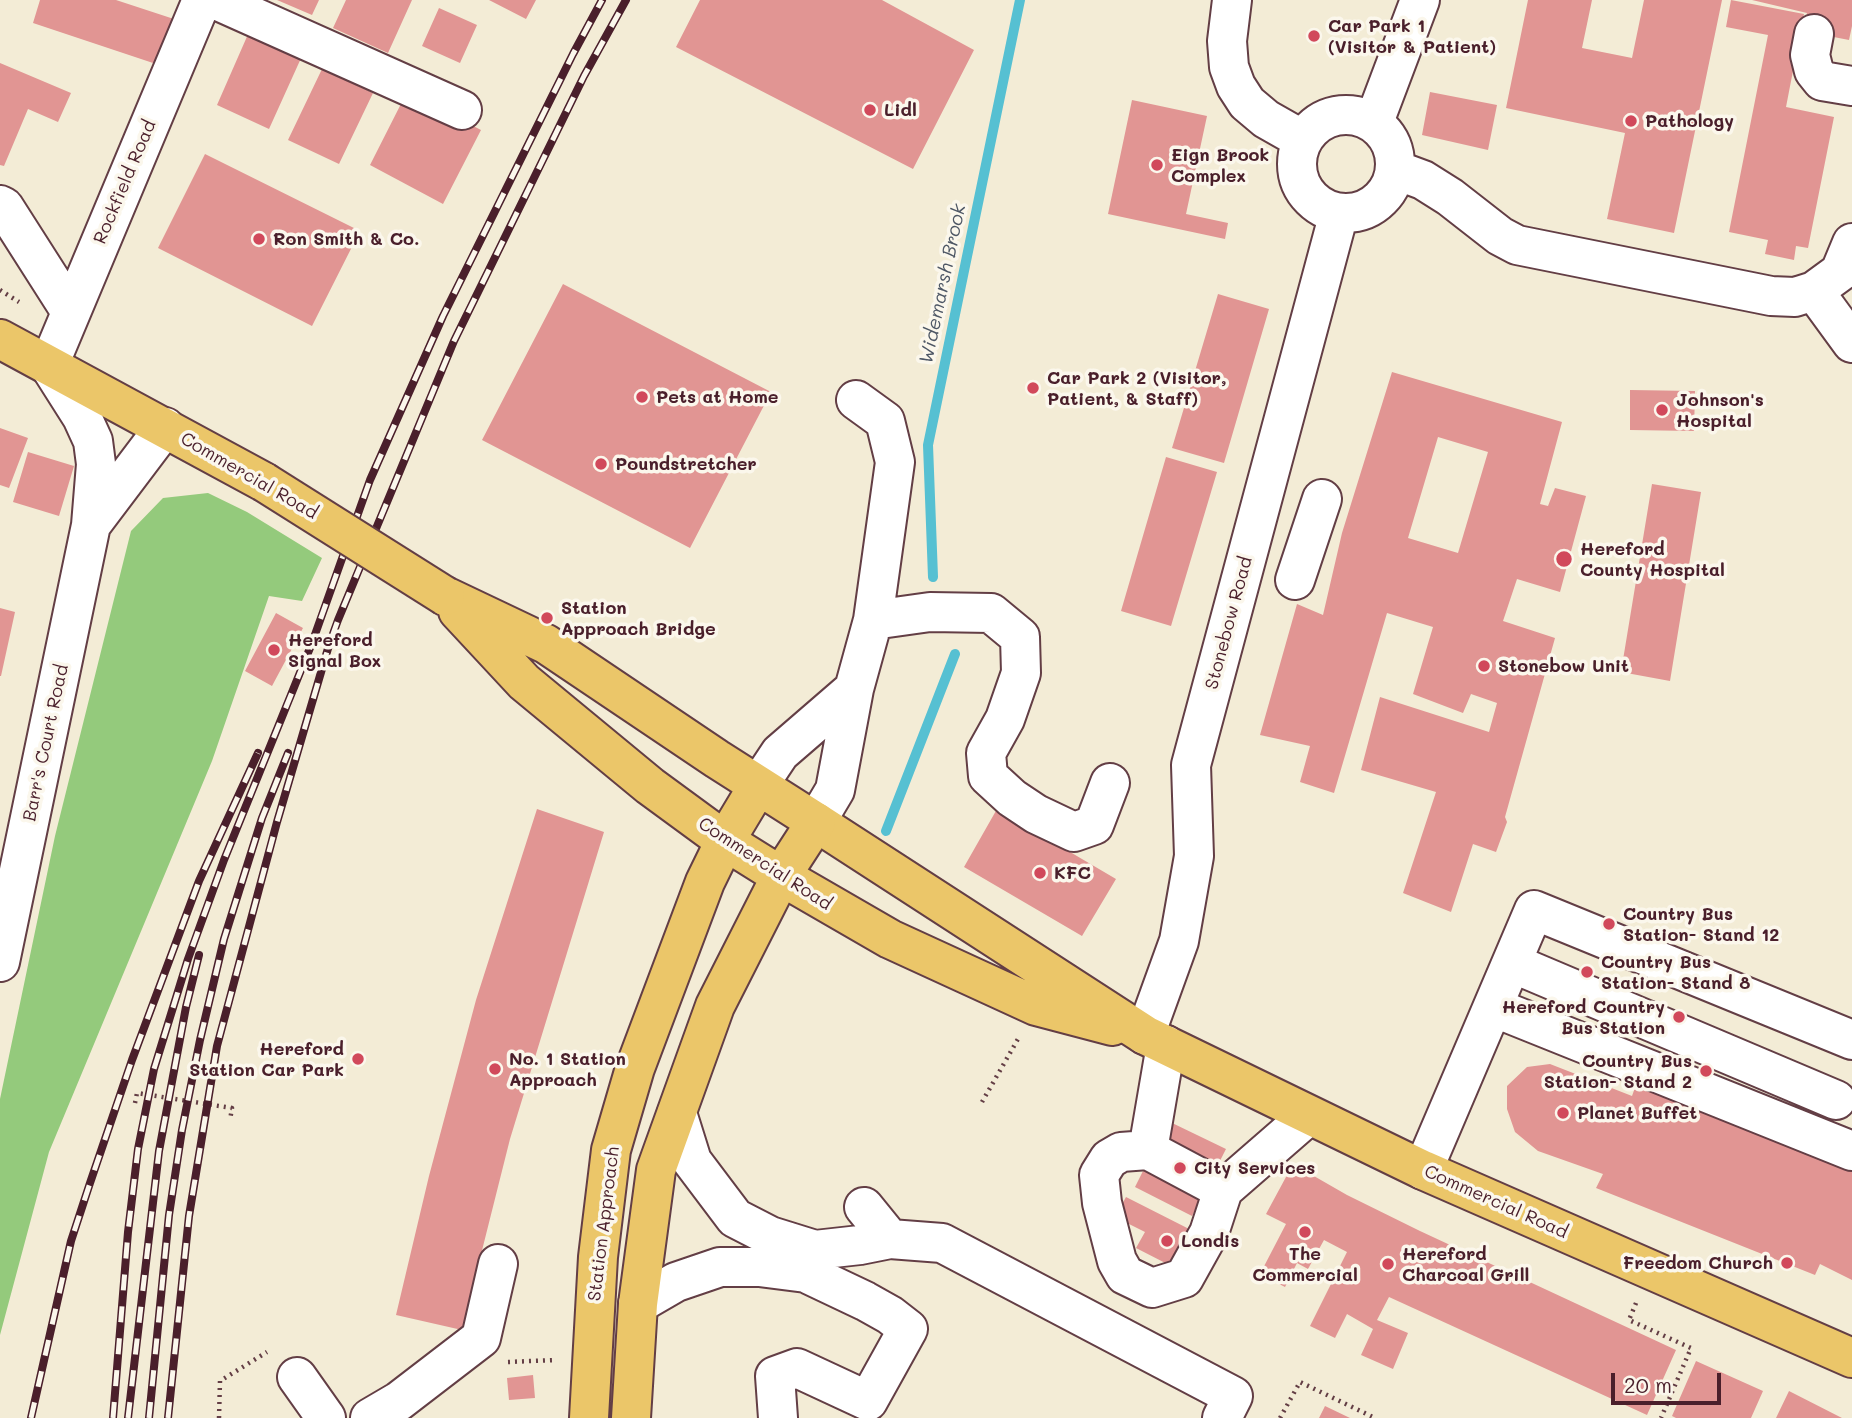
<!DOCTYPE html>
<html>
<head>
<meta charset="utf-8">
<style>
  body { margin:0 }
  #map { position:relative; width:1852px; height:1418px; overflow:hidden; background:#f3ecd6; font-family:Mali,sans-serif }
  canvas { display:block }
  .scale { position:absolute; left:1611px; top:1373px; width:110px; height:32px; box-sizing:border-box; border:4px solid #4a1f2b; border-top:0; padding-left:9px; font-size:21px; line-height:24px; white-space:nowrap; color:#4a1f2b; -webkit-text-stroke:5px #fbf7ec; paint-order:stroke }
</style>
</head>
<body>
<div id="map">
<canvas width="1852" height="1418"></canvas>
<div class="scale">20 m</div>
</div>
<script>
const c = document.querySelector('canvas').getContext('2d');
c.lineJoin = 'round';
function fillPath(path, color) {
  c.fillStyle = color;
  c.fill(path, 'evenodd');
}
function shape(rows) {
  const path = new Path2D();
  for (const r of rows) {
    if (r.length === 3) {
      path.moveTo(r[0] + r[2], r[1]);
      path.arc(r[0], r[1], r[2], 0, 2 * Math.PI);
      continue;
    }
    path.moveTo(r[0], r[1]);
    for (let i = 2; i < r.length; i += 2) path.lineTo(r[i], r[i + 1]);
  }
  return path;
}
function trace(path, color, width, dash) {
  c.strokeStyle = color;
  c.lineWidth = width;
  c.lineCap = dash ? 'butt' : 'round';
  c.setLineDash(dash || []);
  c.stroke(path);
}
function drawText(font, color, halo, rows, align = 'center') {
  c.font = font + ' Mali,sans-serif';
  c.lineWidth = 7;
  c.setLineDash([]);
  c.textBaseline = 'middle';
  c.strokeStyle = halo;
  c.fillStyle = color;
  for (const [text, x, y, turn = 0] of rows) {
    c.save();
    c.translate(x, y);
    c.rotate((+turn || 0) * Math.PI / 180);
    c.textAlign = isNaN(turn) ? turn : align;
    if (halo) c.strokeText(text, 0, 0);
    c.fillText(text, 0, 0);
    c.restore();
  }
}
const green = shape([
  [208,493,247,512,322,558,302,601,269,596,212,761,49,1152,0,1335,0,1099,55,836,131,531,163,498]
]);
const stream = shape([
  [933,577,928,445,1020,0],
  [886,831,955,654]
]);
const building = shape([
  [40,0,116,0,180,21,165,67,33,23],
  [277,0,319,0,312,15],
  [346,0,412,0,388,53,333,28],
  [489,0,536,0,526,19],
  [700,0,882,0,974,50,913,169,676,47],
  [1528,0,1592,0,1582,48,1632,58,1644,0,1722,0,1674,233,1607,219,1625,133,1506,108],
  [1731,0,1804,14,1786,107,1834,117,1808,248,1796,246,1794,260,1765,254,1768,240,1729,232,1768,35,1726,27],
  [1752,0,1852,0,1852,26,1849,40,1803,31,1807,13],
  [439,8,477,25,460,63,422,46],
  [249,32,302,56,269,129,217,105],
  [0,63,71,93,58,122,28,109,4,166,0,165],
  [322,69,373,93,339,164,288,140],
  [407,92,481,130,443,204,370,165],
  [1430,92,1497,105,1488,150,1422,135],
  [1132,100,1207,116,1186,214,1228,223,1225,239,1108,214],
  [205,154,360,231,312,326,158,248],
  [563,284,771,392,690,548,482,440],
  [1218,294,1269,309,1224,463,1172,448],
  [1392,372,1562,422,1540,504,1548,506,1555,488,1586,496,1560,592,1517,579,1503,621,1555,638,1505,817,1507,822,1496,852,1473,844,1451,912,1403,893,1436,792,1361,770,1380,697,1489,732,1497,703,1471,694,1463,713,1413,694,1433,627,1387,613,1334,793,1300,782,1310,746,1260,735,1297,604,1323,615,1342,533],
  [1438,437,1488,452,1458,553,1408,538],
  [1630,390,1695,391,1694,431,1630,430],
  [0,428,28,438,9,488,0,485],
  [28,452,74,466,59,516,13,502],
  [1166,457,1217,472,1171,626,1121,611],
  [1652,484,1701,492,1670,681,1621,672],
  [0,608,15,612,1,676,0,676],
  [276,613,303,628,272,686,245,671],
  [537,809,604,832,510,1139,462,1330,396,1315,429,1176,476,1000],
  [997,809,1116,879,1082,936,964,867],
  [1550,1064,1632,1096,1637,1082,1852,1170,1852,1280,1820,1264,1815,1275,1596,1188,1603,1174,1538,1151,1515,1132,1507,1109,1507,1086,1527,1067],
  [1168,1121,1226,1149,1192,1216,1135,1187],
  [1293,1164,1347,1195,1420,1231,1676,1350,1647,1415,1389,1297,1377,1320,1408,1333,1393,1369,1361,1355,1373,1329,1347,1314,1335,1338,1310,1326,1347,1252,1324,1240,1308,1269,1297,1263,1285,1287,1260,1274,1286,1224,1266,1214],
  [1126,1197,1197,1233,1179,1270,1136,1248,1145,1232,1115,1217],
  [1696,1361,1763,1391,1751,1418,1676,1418,1672,1416],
  [533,1375,535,1398,509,1400,507,1378],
  [1789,1391,1842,1418,1776,1418],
  [1325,1406,1350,1418,1319,1418]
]);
const path = shape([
  [0,290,19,302],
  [982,1102,1018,1039],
  [135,1103,137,1093,232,1108,230,1120],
  [1636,1303,1629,1320,1691,1348,1661,1418],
  [508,1362,555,1360],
  [219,1418,220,1381,267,1352],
  [1280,1418,1300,1382,1375,1418]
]);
const minor = shape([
  [216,0,462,110],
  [1232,0,1227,41,1229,67,1236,86,1247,103,1266,119,1303,140],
  [1814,34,1810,55,1814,71,1822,81,1852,86],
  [1346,164,49],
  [1374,122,1420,0],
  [1396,170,1423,180,1450,197,1500,236,1517,245,1771,296,1795,297,1814,291,1840,272,1852,243],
  [0,205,4,207,71,312],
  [1814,291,1852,343],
  [91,525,165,427],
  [1295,580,1322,499],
  [873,620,930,612,991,613,1020,637,1021,673,1005,719,986,753,988,776,1012,798,1036,814,1074,832,1094,825,1110,783],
  [758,786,780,753,854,689],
  [816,822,835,790,854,689,873,620,895,462,885,421,856,400],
  [0,962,91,525,96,464,93,441,82,417,49,365,202,0],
  [1512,963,1836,1100],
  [1493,1007,1852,1151],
  [1145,1035,1179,941,1194,856,1191,765,1339,213],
  [1166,1045,1148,1150,1223,1190,1308,1116],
  [677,1113,692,1161,735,1218,770,1236,815,1250,860,1245,890,1239,942,1243,1233,1396,1222,1418],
  [1148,1150,1121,1152,1109,1159,1099,1175,1102,1203,1117,1261,1125,1275,1152,1288,1184,1278,1209,1233,1223,1190],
  [1423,1170,1534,910,1852,1040],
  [864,1207,890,1239],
  [638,1304,676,1282,720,1267,759,1267,806,1273,865,1301,890,1315,908,1329,868,1401,797,1368,775,1376,778,1418],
  [297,1377,326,1418],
  [370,1418,399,1401,481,1338,498,1264]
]);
const major = shape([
  [816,822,1145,1035,1423,1170,1852,1358],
  [781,876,890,939,1036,1006,1112,1026]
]);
const highway = shape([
  [0,339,264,482],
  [445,596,546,644,717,759,816,822,781,876,715,1006,656,1170,638,1304,631,1418],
  [458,611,524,682,650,786,725,841,781,876],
  [589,1418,598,1257,611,1150,635,1068,705,882,725,841,758,786]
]);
const rail = shape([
  [31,1418,71,1241,90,1183,132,1060,199,881,258,753],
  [113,1418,128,1232,138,1149,154,1069,188,959,224,860,312,643,370,480,443,316,573,54,602,0],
  [128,1418,159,1151,186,1007,199,955],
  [149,1418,169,1215,182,1130,200,1040,224,939,262,818,288,753],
  [168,1418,189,1216,217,1046,277,822,329,645,338,620,454,341,584,76,626,0]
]);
const highwayBridge = shape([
  [264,482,445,596]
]);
const markers = [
  [1314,36,7,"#d1495b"],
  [870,110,7,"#d1495b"],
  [1631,121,7,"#d1495b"],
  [1157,165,7,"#d1495b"],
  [259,239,7,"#d1495b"],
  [1033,388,7,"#d1495b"],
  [642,397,7,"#d1495b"],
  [1662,410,7,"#d1495b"],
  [601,464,7,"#d1495b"],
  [1564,559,9,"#d1495b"],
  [547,618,7,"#d1495b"],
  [274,650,7,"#d1495b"],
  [1484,666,7,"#d1495b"],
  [1040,873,7,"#d1495b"],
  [1609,924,7,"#d1495b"],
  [1587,972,7,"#d1495b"],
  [1679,1017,7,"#d1495b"],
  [358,1059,7,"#d1495b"],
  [495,1069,7,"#d1495b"],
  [1706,1071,7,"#d1495b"],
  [1563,1113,7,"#d1495b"],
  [1180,1168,7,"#d1495b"],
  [1305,1232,7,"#d1495b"],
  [1167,1241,7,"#d1495b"],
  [1787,1263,7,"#d1495b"],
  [1388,1264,7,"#d1495b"]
];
const poiNames = [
  ["Car Park 1",1328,26],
  ["(Visitor & Patient)",1328,47],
  ["Lidl",884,110],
  ["Pathology",1645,121],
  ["Eign Brook",1171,155],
  ["Complex",1171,176],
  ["Ron Smith & Co.",273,239],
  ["Car Park 2 (Visitor,",1047,378],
  ["Patient, & Staff)",1047,399],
  ["Pets at Home",656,397],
  ["Johnson's",1676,400],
  ["Hospital",1676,421],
  ["Poundstretcher",615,464],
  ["Hereford",1580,549],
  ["County Hospital",1580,570],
  ["Station",561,608],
  ["Approach Bridge",561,629],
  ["Hereford",288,640],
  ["Signal Box",288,661],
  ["Stonebow Unit",1498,666],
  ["KFC",1054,873],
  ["Country Bus",1623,914],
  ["Station- Stand 12",1623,935],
  ["Country Bus",1601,962],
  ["Station- Stand 8",1601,983],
  ["Hereford Country",1665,1007,"right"],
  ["Bus Station",1665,1028,"right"],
  ["Hereford",344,1049,"right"],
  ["Station Car Park",344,1070,"right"],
  ["No. 1 Station",509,1059],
  ["Approach",509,1080],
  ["Country Bus",1692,1061,"right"],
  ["Station- Stand 2",1692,1082,"right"],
  ["Planet Buffet",1577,1113],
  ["City Services",1194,1168],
  ["Londis",1181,1241],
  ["The",1305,1254,"center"],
  ["Commercial",1305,1275,"center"],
  ["Hereford",1402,1254],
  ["Charcoal Grill",1402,1275],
  ["Freedom Church",1773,1263,"right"]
];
const streetNames = [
  ["Rockfield Road",125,182,-67],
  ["Commercial Road",249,476,30],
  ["Stonebow Road",1229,623,-75],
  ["Barr's Court Road",46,743,-78],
  ["Commercial Road",765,864,33],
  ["Commercial Road",1496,1202,24],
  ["Station Approach",604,1224,-83]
];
const waterNames = [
  ["Widemarsh Brook",943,284,-78]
];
fillPath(green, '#94ca7c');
trace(stream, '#56c0d2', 10);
fillPath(building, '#e19593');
trace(minor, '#633e45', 42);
trace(major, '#633e45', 42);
trace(highway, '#633e45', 42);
trace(path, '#633e45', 4.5, [2, 5]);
trace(minor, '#fff', 38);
trace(major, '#ebc669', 38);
trace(highway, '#ebc669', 38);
trace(rail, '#4a1f2b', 8);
trace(rail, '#fbf7ec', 5, [16]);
trace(highwayBridge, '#633e45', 42, []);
trace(highwayBridge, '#ebc669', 38);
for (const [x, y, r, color] of markers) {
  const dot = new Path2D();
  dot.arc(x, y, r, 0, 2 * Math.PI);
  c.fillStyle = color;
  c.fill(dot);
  trace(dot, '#fbf7ec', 2.5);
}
drawText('bold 18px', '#4a1f2b', '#fbf7ec', poiNames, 'left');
drawText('18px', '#4a1f2b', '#fbf7ec', streetNames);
drawText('italic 19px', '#4e5765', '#fbf7ec', waterNames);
</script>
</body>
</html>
